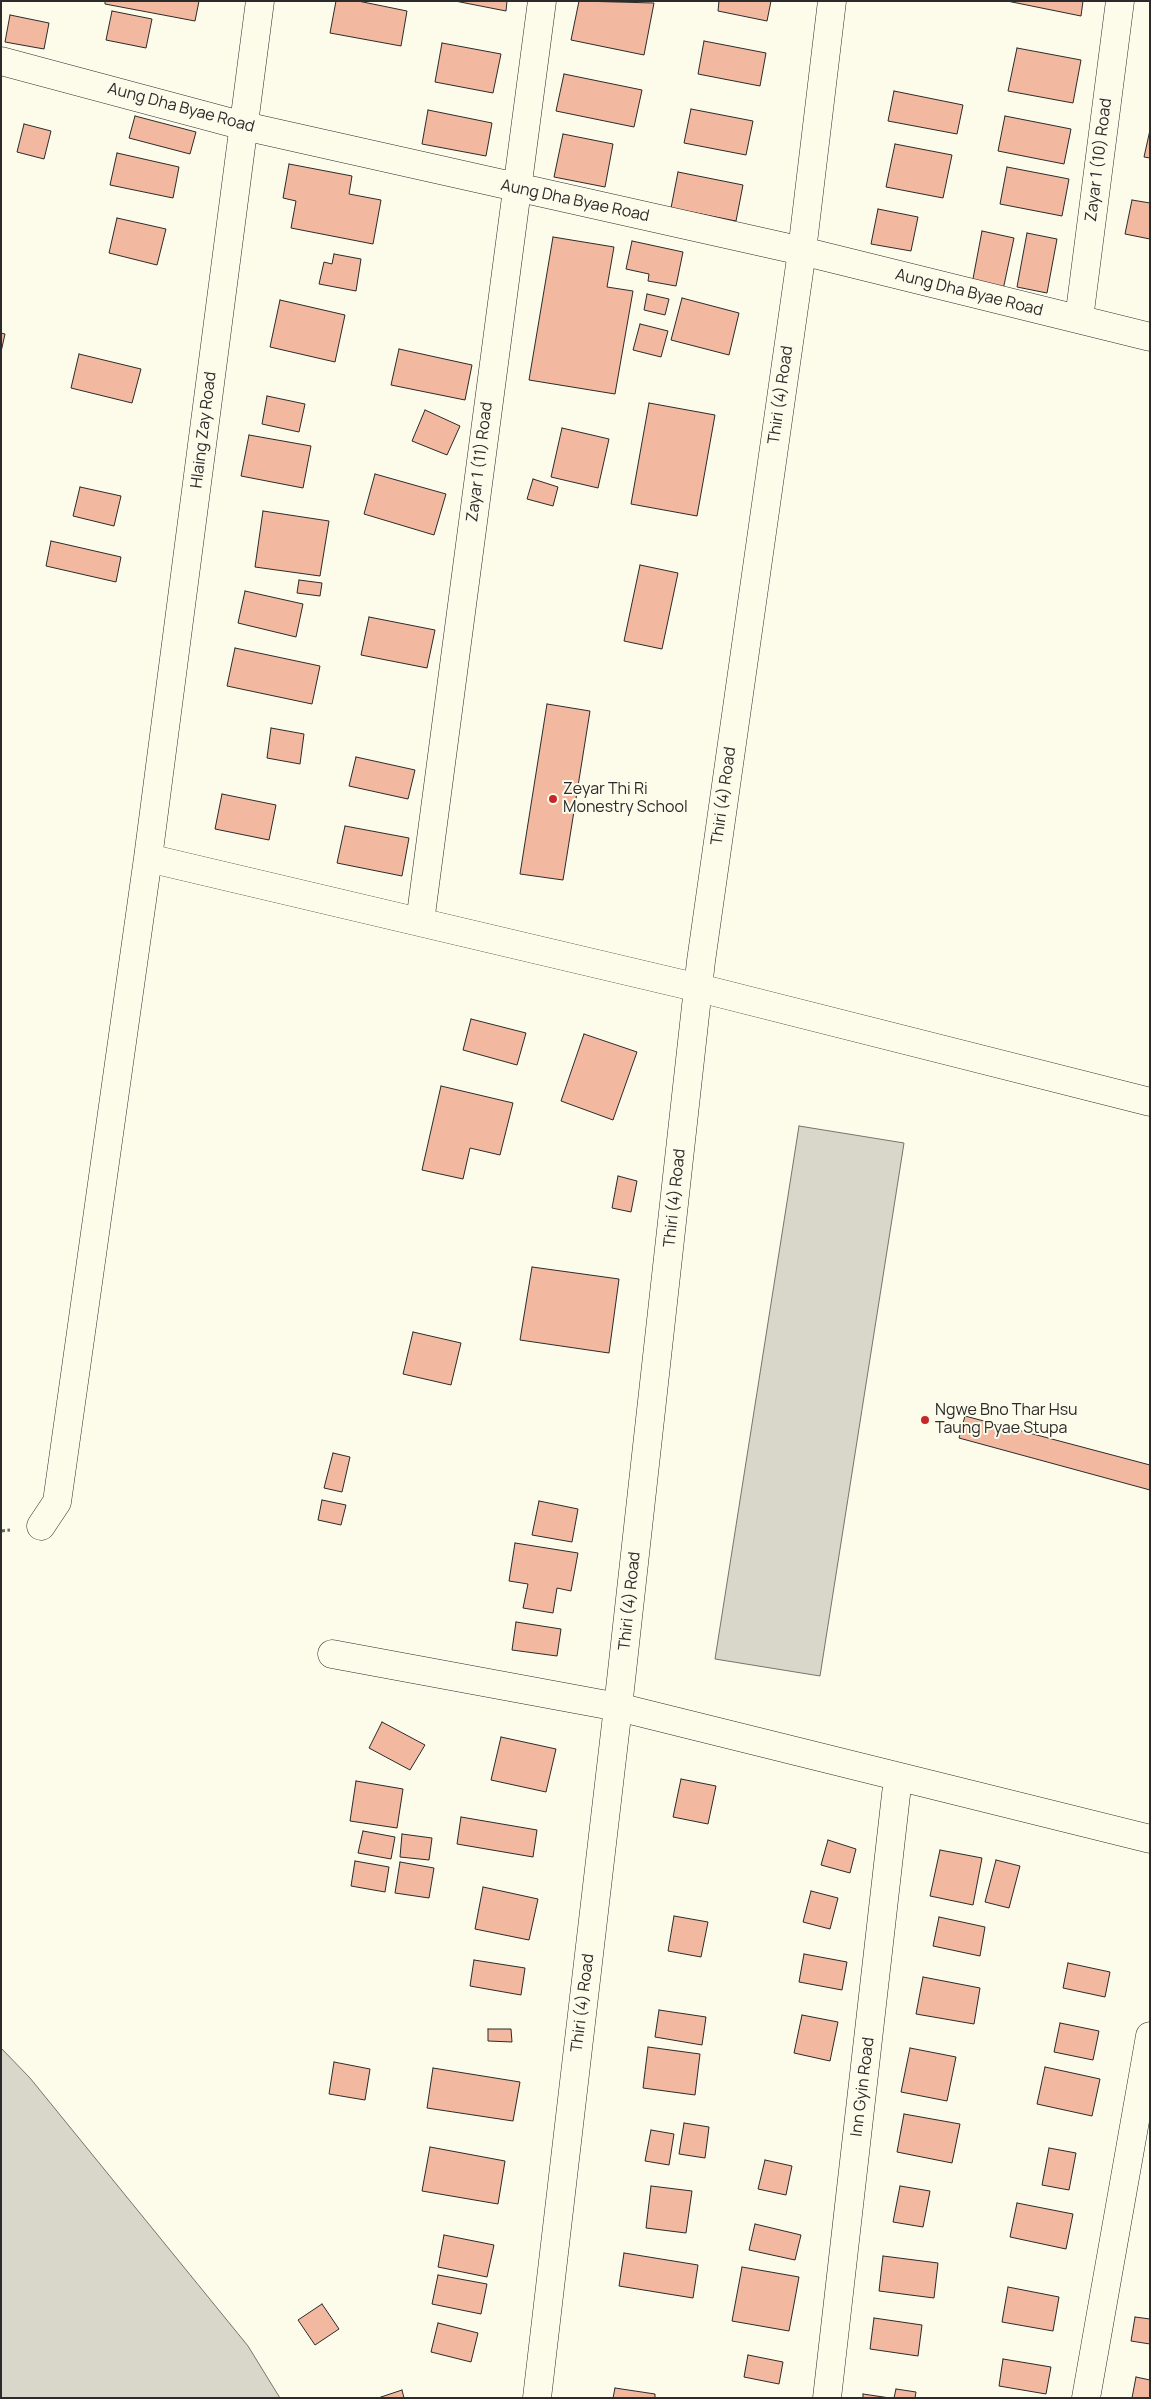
<!DOCTYPE html>
<html>
<head>
<meta charset="utf-8">
<style>
  body { margin:0 }
  #map { position:relative; width:1151px; height:2399px; overflow:hidden; background:#fdfbea; font-family:Manrope,sans-serif }
  canvas { display:block }
  .frame { position:absolute; inset:0; border:2px solid #2b2b2b; pointer-events:none }
</style>
</head>
<body>
<div id="map">
<canvas width="1151" height="2399"></canvas>
<div class="frame"></div>
</div>
<script>
const c = document.querySelector('canvas').getContext('2d');
c.lineJoin = 'round';
function fillPath(path, color) {
  c.fillStyle = color;
  c.fill(path, 'evenodd');
}
function shape(rows) {
  const path = new Path2D();
  for (const r of rows) {
    path.moveTo(r[0], r[1]);
    for (let i = 2; i < r.length; i += 2) path.lineTo(r[i], r[i + 1]);
  }
  return path;
}
function trace(path, color, width, dash) {
  c.strokeStyle = color;
  c.lineWidth = width;
  c.lineCap = dash ? 'butt' : 'round';
  c.setLineDash(dash || []);
  c.stroke(path);
}
function drawText(font, color, halo, rows, align = 'center') {
  c.font = font + ' Manrope,sans-serif';
  c.lineWidth = 4;
  c.setLineDash([]);
  c.textBaseline = 'middle';
  c.strokeStyle = halo;
  c.fillStyle = color;
  for (const [text, x, y, turn = 0] of rows) {
    c.save();
    c.translate(x, y);
    c.rotate((+turn || 0) * Math.PI / 180);
    c.textAlign = isNaN(turn) ? turn : align;
    if (halo) c.strokeText(text, 0, 0);
    c.fillText(text, 0, 0);
    c.restore();
  }
}
const water = shape([
  [799,1126,904,1143,820,1676,715,1659,799,1126],
  [1,2048,30,2078,248,2346,280,2398,1,2398,1,2048]
]);
const building = shape([
  [105,1,199,1,195,21,105,4,105,1],
  [336,1,358,1,407,11,401,46,330,33,336,1],
  [455,1,507,1,506,11,455,1],
  [579,1,654,3,644,55,571,40,579,1],
  [719,1,771,1,767,21,718,11,719,1],
  [1007,1,1083,1,1081,16,1007,1],
  [112,11,152,19,146,48,106,40,112,11],
  [10,15,49,23,44,49,5,42,10,15],
  [704,41,766,53,760,86,698,74,704,41],
  [442,43,501,54,493,93,435,82,442,43],
  [1017,48,1081,60,1073,103,1008,91,1017,48],
  [564,74,642,90,634,127,556,111,564,74],
  [894,91,963,105,957,134,888,121,894,91],
  [691,109,753,121,746,155,684,143,691,109],
  [428,110,492,123,486,156,422,144,428,110],
  [135,116,196,132,190,154,129,138,135,116],
  [1005,116,1071,129,1064,164,998,151,1005,116],
  [24,124,51,131,44,159,17,152,24,124],
  [1150,130,1150,158,1144,157,1150,130],
  [563,134,613,144,605,187,554,177,563,134],
  [895,144,952,155,943,198,886,187,895,144],
  [117,153,179,167,173,198,110,185,117,153],
  [289,164,352,176,349,194,381,200,373,244,291,228,296,201,283,198,289,164],
  [1007,167,1069,179,1062,216,1000,204,1007,167],
  [678,172,743,185,736,221,671,208,678,172],
  [1132,200,1150,203,1150,239,1125,234,1132,200],
  [878,209,918,217,911,251,871,244,878,209],
  [117,218,166,229,157,265,109,253,117,218],
  [982,231,1014,238,1003,290,972,284,982,231],
  [1027,233,1057,239,1047,293,1017,287,1027,233],
  [553,237,614,247,607,287,633,291,615,394,529,380,553,237],
  [632,241,683,252,676,286,648,281,649,274,626,269,632,241],
  [334,254,361,259,356,291,319,284,324,262,332,264,334,254],
  [647,294,669,299,665,315,644,310,647,294],
  [682,298,739,313,729,355,671,340,682,298],
  [280,300,345,315,335,362,270,347,280,300],
  [640,324,668,331,661,357,633,350,640,324],
  [1,333,5,334,1,352,1,333],
  [399,349,472,365,465,400,391,385,399,349],
  [79,354,141,369,132,403,71,388,79,354],
  [267,396,305,404,299,432,262,424,267,396],
  [649,403,715,415,697,516,631,504,649,403],
  [425,410,460,426,447,455,412,441,425,410],
  [562,428,609,439,598,488,551,477,562,428],
  [249,435,311,446,303,488,241,476,249,435],
  [375,474,446,494,434,535,364,514,375,474],
  [533,479,558,487,553,506,527,499,533,479],
  [80,487,121,496,114,526,73,516,80,487],
  [263,511,329,521,320,576,255,567,263,511],
  [51,541,121,557,116,582,46,566,51,541],
  [640,565,678,573,662,649,624,641,640,565],
  [299,580,322,583,320,596,297,593,299,580],
  [245,591,303,604,296,637,238,623,245,591],
  [369,617,435,630,427,668,361,655,369,617],
  [235,648,320,666,312,704,227,686,235,648],
  [547,704,590,711,563,880,520,874,547,704],
  [271,728,304,734,300,764,267,758,271,728],
  [356,757,415,770,408,799,349,786,356,757],
  [222,794,276,805,269,840,215,829,222,794],
  [345,826,409,838,402,876,337,863,345,826],
  [471,1019,526,1033,517,1065,463,1050,471,1019],
  [584,1034,637,1052,613,1120,561,1101,584,1034],
  [441,1086,513,1103,500,1155,470,1148,463,1179,422,1170,441,1086],
  [618,1176,637,1181,631,1212,612,1208,618,1176],
  [532,1267,619,1279,609,1353,520,1340,532,1267],
  [413,1332,461,1343,451,1385,403,1374,413,1332],
  [965,1416,1150,1465,1150,1490,959,1438,965,1416],
  [333,1453,350,1457,342,1492,324,1488,333,1453],
  [322,1500,346,1505,341,1525,318,1520,322,1500],
  [539,1501,578,1509,572,1542,532,1535,539,1501],
  [515,1543,578,1553,571,1591,557,1588,553,1613,523,1608,528,1584,509,1581,515,1543],
  [516,1622,561,1629,557,1656,512,1650,516,1622],
  [382,1722,425,1745,410,1770,369,1748,382,1722],
  [501,1737,556,1749,546,1792,491,1780,501,1737],
  [681,1779,716,1786,708,1824,673,1817,681,1779],
  [356,1781,403,1789,397,1828,350,1821,356,1781],
  [461,1817,537,1830,533,1857,457,1844,461,1817],
  [363,1831,395,1837,391,1859,358,1853,363,1831],
  [402,1834,432,1838,429,1860,400,1857,402,1834],
  [828,1840,856,1849,850,1873,821,1865,828,1840],
  [940,1850,982,1858,973,1905,930,1896,940,1850],
  [996,1860,1020,1866,1009,1908,985,1902,996,1860],
  [355,1861,389,1867,385,1892,351,1886,355,1861],
  [400,1862,434,1868,429,1898,395,1893,400,1862],
  [483,1887,538,1899,529,1940,475,1929,483,1887],
  [811,1891,838,1898,830,1929,803,1922,811,1891],
  [674,1916,708,1922,701,1957,668,1951,674,1916],
  [939,1917,985,1927,980,1956,933,1946,939,1917],
  [804,1954,847,1962,842,1990,799,1982,804,1954],
  [474,1960,525,1968,521,1995,470,1986,474,1960],
  [1068,1963,1110,1972,1105,1997,1063,1988,1068,1963],
  [923,1977,980,1988,974,2024,916,2014,923,1977],
  [659,2010,706,2017,702,2045,655,2037,659,2010],
  [802,2015,838,2022,830,2061,794,2053,802,2015],
  [1060,2023,1099,2031,1093,2060,1054,2052,1060,2023],
  [488,2029,511,2029,512,2042,488,2041,488,2029],
  [648,2047,700,2054,695,2095,643,2088,648,2047],
  [910,2048,956,2057,947,2101,901,2092,910,2048],
  [334,2062,370,2069,365,2100,329,2094,334,2062],
  [1045,2067,1100,2079,1092,2116,1037,2104,1045,2067],
  [433,2068,520,2082,513,2121,427,2108,433,2068],
  [904,2114,960,2124,952,2163,897,2152,904,2114],
  [684,2123,709,2127,705,2158,679,2154,684,2123],
  [651,2130,674,2134,669,2165,645,2161,651,2130],
  [430,2147,505,2161,498,2204,422,2191,430,2147],
  [1049,2148,1076,2153,1069,2190,1042,2185,1049,2148],
  [765,2160,792,2166,786,2195,758,2189,765,2160],
  [651,2186,692,2191,686,2233,646,2228,651,2186],
  [900,2186,930,2191,923,2227,893,2222,900,2186],
  [1017,2203,1073,2214,1066,2249,1010,2237,1017,2203],
  [755,2224,801,2235,795,2260,749,2250,755,2224],
  [444,2235,494,2245,487,2277,438,2267,444,2235],
  [624,2253,698,2265,693,2298,619,2286,624,2253],
  [883,2256,938,2263,934,2298,879,2291,883,2256],
  [742,2267,799,2277,789,2331,732,2321,742,2267],
  [438,2275,487,2284,481,2314,432,2304,438,2275],
  [1008,2287,1059,2297,1053,2331,1002,2322,1008,2287],
  [322,2304,339,2329,315,2345,298,2320,322,2304],
  [1135,2317,1150,2319,1150,2344,1131,2341,1135,2317],
  [874,2318,922,2325,918,2356,870,2349,874,2318],
  [438,2323,478,2333,471,2362,431,2352,438,2323],
  [748,2355,783,2362,779,2384,744,2377,748,2355],
  [1003,2359,1051,2367,1046,2394,999,2386,1003,2359],
  [1136,2377,1150,2380,1150,2398,1132,2398,1136,2377],
  [615,2388,655,2394,655,2398,613,2398,615,2388],
  [896,2389,916,2392,915,2398,894,2398,896,2389],
  [402,2390,404,2398,378,2398,402,2390],
  [863,2394,890,2398,863,2398,863,2394]
]);
const path = shape([
  [1,1531,10,1530]
]);
const street = shape([
  [1,61,244,126,802,251,1150,337],
  [1079,319,1120,1],
  [148,858,699,988,1150,1102],
  [420,922,542,1],
  [41,1526,57,1502,148,858,260,1],
  [332,1654,618,1707,1150,1839],
  [537,2398,618,1707,701,961,802,251,832,1],
  [827,2398,898,1777],
  [1086,2398,1150,2036]
]);
const markers = [
  [553,799,5,"#c62828"],
  [925,1420,5,"#c62828"]
];
const streetNames = [
  ["Aung Dha Byae Road",181,108,15],
  ["Zayar 1 (10) Road",1099,160,-83],
  ["Aung Dha Byae Road",575,201,12],
  ["Aung Dha Byae Road",969,293,14],
  ["Thiri (4) Road",781,395,-82],
  ["Hlaing Zay Road",204,430,-83],
  ["Zayar 1 (11) Road",480,462,-83],
  ["Thiri (4) Road",724,796,-82],
  ["Thiri (4) Road",675,1198,-84],
  ["Thiri (4) Road",630,1601,-84],
  ["Thiri (4) Road",583,2003,-83],
  ["Inn Gyin Road",863,2087,-83]
];
const poiNames = [
  ["Zeyar Thi Ri",563,790],
  ["Monestry School",563,808],
  ["Ngwe Bno Thar Hsu",935,1411],
  ["Taung Pyae Stupa",935,1429]
];
fillPath(water, '#d8d7c9');
trace(water, '#74746e', 1);
fillPath(building, '#f2b8a0');
trace(building, '#2b2b2b', 1);
trace(street, '#2b2b2b', 29);
trace(path, '#6a6964', 3, [4, 2.5]);
trace(street, '#fdfbea', 28);
for (const [x, y, r, color] of markers) {
  const dot = new Path2D();
  dot.arc(x, y, r, 0, 2 * Math.PI);
  c.fillStyle = color;
  c.fill(dot);
  trace(dot, '#fdfbea', 2);
}
drawText('16px', '#2b2b2b', '#fdfbea', streetNames);
drawText('16px', '#2b2b2b', '#fdfbea', poiNames, 'left');
</script>
</body>
</html>
